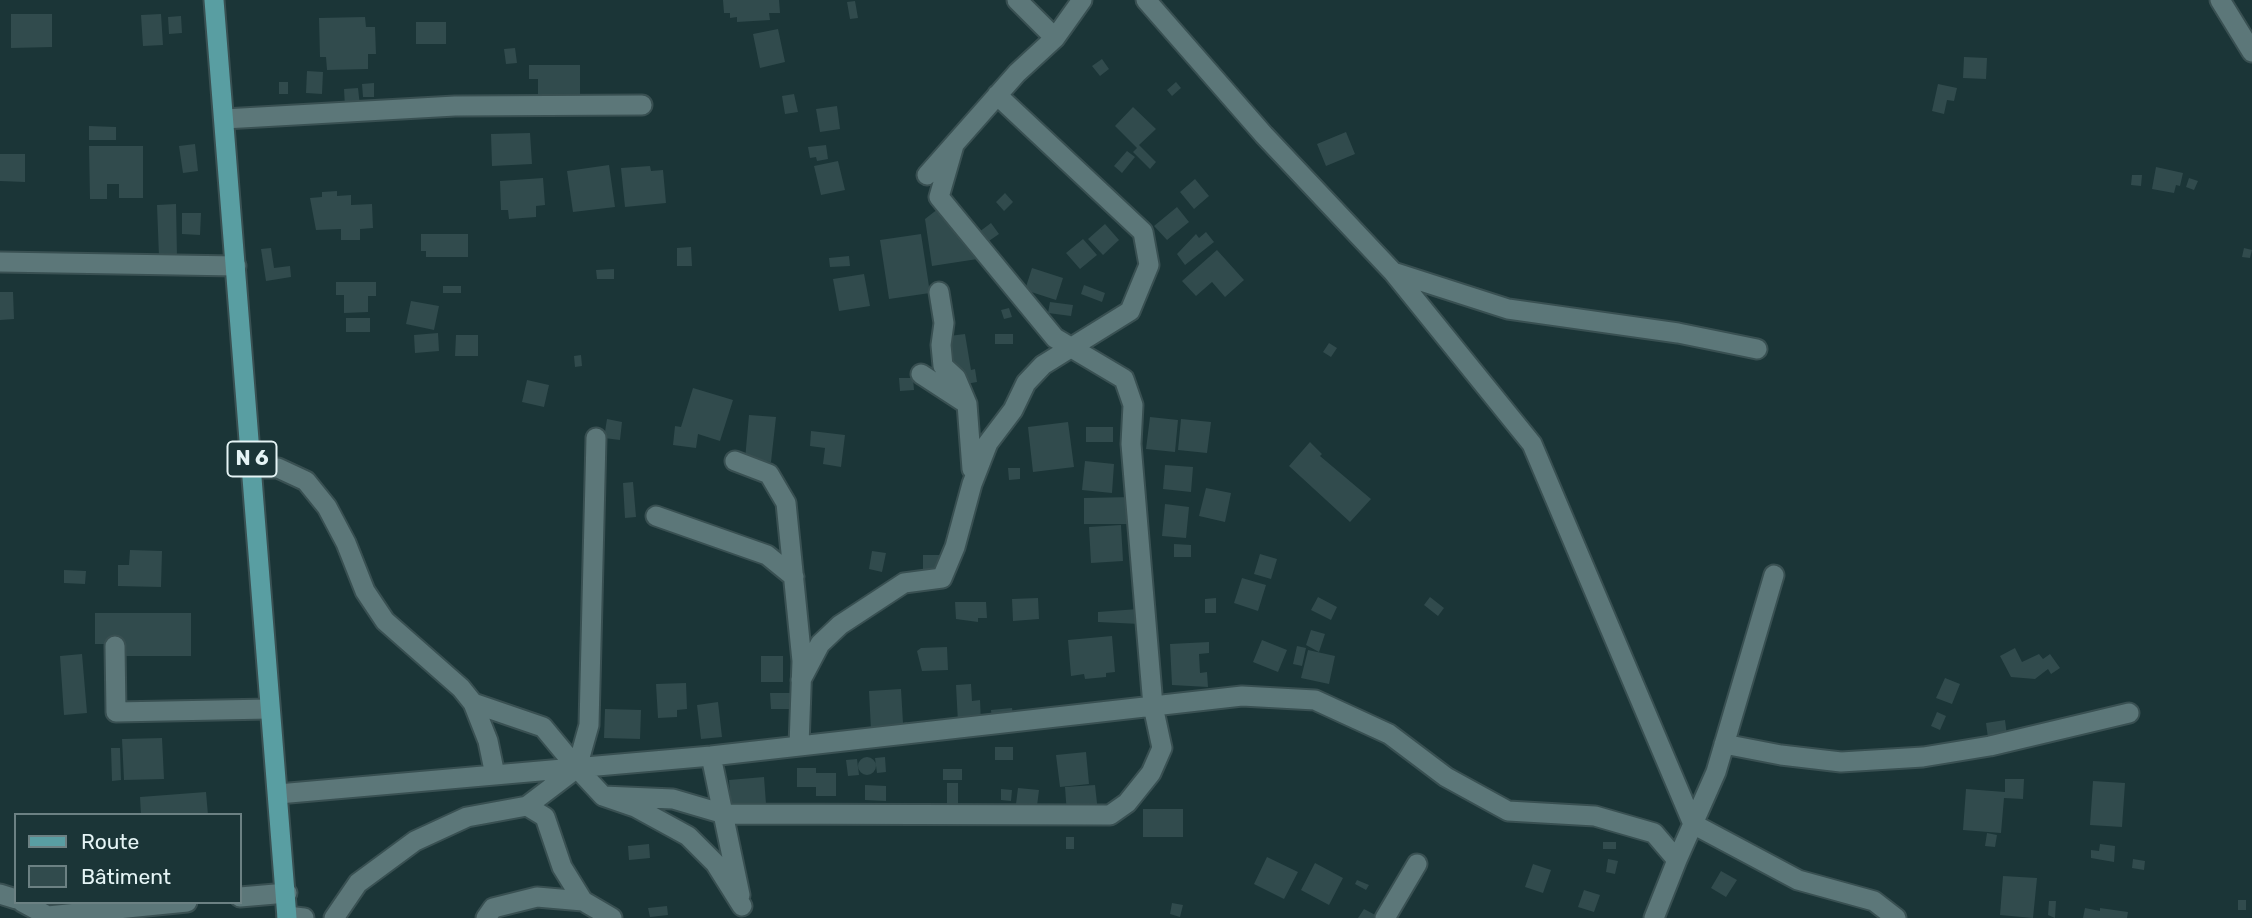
<!DOCTYPE html>
<html>
<head>
<meta charset="utf-8">
<style>
  body { margin:0 }
  #map { position:relative; width:2252px; height:918px; overflow:hidden; background:#1b3537; font-family:Rubik,sans-serif }
  canvas { display:block }
  .legend { position:absolute; left:14px; top:813px; width:228px; height:91px; box-sizing:border-box; background:#1b3537; border:2px solid #6c8183; margin:0; padding:9px 12px; list-style:none; font-size:21px; color:#e5f4f5 }
  .legend li { display:flex; align-items:center; gap:14px; height:35px }
  .legend b { width:35px; border:2px solid #6c8183 }
</style>
</head>
<body>
<div id="map">
<canvas width="2252" height="918"></canvas>
<ul class="legend">
<li><b style="height:9px;background:#599ea2"></b>Route</li>
<li><b style="height:19px;background:#314b4d"></b>Bâtiment</li>
</ul>
</div>
<script>
const c = document.querySelector('canvas').getContext('2d');
c.lineJoin = 'round';
function fillPath(path, color) {
  c.fillStyle = color;
  c.fill(path, 'evenodd');
}
function shape(rows) {
  const path = new Path2D();
  for (const r of rows) {
    if (r.length === 3) {
      path.moveTo(r[0] + r[2], r[1]);
      path.arc(r[0], r[1], r[2], 0, 2 * Math.PI);
      continue;
    }
    path.moveTo(r[0], r[1]);
    for (let i = 2; i < r.length; i += 2) path.lineTo(r[i], r[i + 1]);
  }
  return path;
}
function trace(path, color, width, dash) {
  c.strokeStyle = color;
  c.lineWidth = width;
  c.lineCap = dash ? 'butt' : 'round';
  c.setLineDash(dash || []);
  c.stroke(path);
}
function drawText(font, color, halo, rows, align = 'center') {
  c.font = font + ' Rubik,sans-serif';
  c.lineWidth = 5;
  c.setLineDash([]);
  c.textBaseline = 'middle';
  c.strokeStyle = halo;
  c.fillStyle = color;
  for (const [text, x, y, turn = 0] of rows) {
    c.save();
    c.translate(x, y);
    c.rotate((+turn || 0) * Math.PI / 180);
    c.textAlign = isNaN(turn) ? turn : align;
    if (halo) c.strokeText(text, 0, 0);
    c.fillText(text, 0, 0);
    c.restore();
  }
}
const building = shape([
  [723,0,779,0,780,13,769,13,770,20,737,22,737,17,730,18,730,13,724,13],
  [855,1,858,18,850,19,847,2],
  [11,14,52,14,52,47,11,48],
  [161,14,163,45,143,46,141,15],
  [181,16,182,33,169,34,168,17],
  [365,17,366,27,375,27,376,54,368,54,368,69,327,70,326,57,320,57,319,18],
  [416,22,446,22,446,44,416,44],
  [778,29,785,62,760,68,753,34],
  [515,48,517,63,506,64,504,49],
  [1964,57,1987,58,1986,79,1963,78],
  [1102,59,1109,69,1100,76,1092,66],
  [529,65,580,65,580,97,538,97,538,79,529,79],
  [307,71,323,72,322,94,306,93],
  [279,82,288,82,288,94,279,94],
  [1176,82,1181,88,1172,96,1167,90],
  [374,83,374,97,363,97,362,84],
  [1938,84,1957,88,1954,101,1947,100,1944,114,1932,111],
  [358,88,360,106,345,107,344,89],
  [794,94,798,112,785,114,782,96],
  [837,106,840,129,820,132,816,109],
  [1133,107,1156,129,1139,145,1156,162,1150,169,1133,152,1137,148,1115,126],
  [89,126,116,127,116,140,89,140],
  [1346,132,1355,154,1326,166,1317,144],
  [530,133,532,164,492,166,491,134],
  [195,144,198,171,183,173,179,146],
  [826,145,828,159,817,161,816,157,810,158,808,147],
  [89,146,143,146,143,198,119,198,119,184,107,184,107,199,90,199],
  [1127,151,1135,157,1122,173,1114,166],
  [0,154,25,154,25,182,0,181],
  [838,161,845,190,821,195,814,166],
  [609,165,615,207,573,212,567,171],
  [650,166,651,171,663,170,666,203,625,207,621,168],
  [2156,167,2183,173,2180,186,2176,185,2174,193,2152,189],
  [2132,175,2142,175,2141,186,2131,185],
  [543,178,545,205,536,206,536,217,509,219,508,210,501,210,500,181],
  [2189,178,2198,181,2194,190,2186,187],
  [1195,179,1209,196,1194,209,1180,192],
  [337,191,337,196,351,195,351,205,372,204,373,228,360,229,360,240,341,240,341,229,316,230,310,198,322,197,322,192],
  [1005,193,1013,202,1004,211,996,202],
  [176,204,177,257,159,257,157,205],
  [943,205,984,258,932,266,925,219],
  [1177,207,1189,222,1167,240,1154,226],
  [182,213,201,213,200,235,182,234],
  [991,223,999,234,986,243,979,232],
  [1105,224,1119,240,1103,255,1088,239],
  [1206,232,1214,242,1185,265,1177,254,1196,234,1199,238],
  [421,234,468,234,468,257,426,257,426,251,421,251],
  [921,234,930,293,889,299,880,240],
  [1083,239,1097,255,1080,269,1066,253],
  [691,247,692,266,677,266,677,248],
  [271,248,274,268,290,266,291,277,266,281,261,249],
  [2244,248,2252,250,2250,258,2242,257],
  [1217,250,1244,280,1225,297,1212,282,1196,296,1182,281],
  [849,256,850,266,830,267,829,258],
  [1032,268,1063,278,1056,300,1025,290],
  [614,269,614,279,597,279,596,270],
  [864,274,870,306,839,311,833,279],
  [336,282,376,282,376,296,368,296,368,312,344,313,344,295,336,295],
  [1084,285,1105,293,1102,302,1081,294],
  [443,286,461,286,461,293,443,293],
  [0,292,13,292,14,319,0,320],
  [411,301,439,306,434,330,406,324],
  [1050,302,1073,305,1071,316,1048,313],
  [1009,308,1012,317,1004,319,1001,310],
  [346,318,370,318,370,332,346,332],
  [438,333,439,351,415,353,414,335],
  [965,334,971,370,975,369,977,382,966,384,964,370,955,372,949,336],
  [995,334,1013,334,1013,344,995,344],
  [456,335,478,335,478,356,455,356],
  [1329,343,1337,348,1331,357,1323,352],
  [581,355,582,366,575,367,574,356],
  [899,378,913,378,914,390,900,391],
  [527,380,549,385,544,407,522,402],
  [693,388,733,400,720,441,698,434,696,448,673,445,675,426,681,427],
  [749,415,776,417,771,462,745,460],
  [1150,417,1178,420,1175,452,1146,449],
  [607,419,622,422,620,440,604,438],
  [1181,419,1211,422,1207,453,1178,450],
  [1068,422,1074,467,1033,472,1028,427],
  [1086,427,1113,427,1113,442,1086,442],
  [811,431,845,435,841,467,823,464,825,448,810,446],
  [1310,442,1322,454,1320,456,1371,499,1350,522,1289,466],
  [1085,461,1114,464,1112,493,1082,490],
  [1165,465,1193,467,1191,492,1163,489],
  [1008,468,1020,468,1020,479,1009,480],
  [633,482,636,517,625,518,623,483],
  [1206,488,1231,493,1225,522,1199,516],
  [1133,497,1133,524,1084,524,1084,498],
  [1165,504,1189,507,1186,538,1162,536],
  [1121,525,1123,561,1091,563,1089,527],
  [1174,544,1191,545,1191,557,1174,557],
  [130,550,162,551,161,587,118,586,118,565,129,565],
  [872,551,886,553,882,572,869,569],
  [1260,554,1277,559,1271,579,1254,574],
  [923,555,940,555,940,571,923,571],
  [64,570,86,571,85,584,64,583],
  [1242,578,1266,585,1258,611,1234,603],
  [1318,597,1337,607,1331,620,1311,610],
  [1430,597,1444,608,1438,616,1424,605],
  [1038,598,1039,619,1013,621,1012,599],
  [1216,598,1216,613,1205,613,1205,599],
  [955,602,986,602,987,618,978,618,978,622,956,619],
  [1138,609,1140,624,1098,622,1098,612],
  [95,613,191,613,191,656,125,656,125,644,95,644],
  [1311,630,1325,634,1319,652,1306,645],
  [1112,636,1115,672,1106,673,1106,677,1085,679,1084,674,1071,676,1068,640],
  [1262,640,1287,650,1278,672,1253,662],
  [1209,642,1209,653,1199,654,1200,673,1207,672,1208,687,1172,685,1170,644],
  [1297,646,1306,648,1302,666,1293,664],
  [947,647,948,670,922,671,917,651,921,648],
  [2015,648,2022,662,2039,654,2043,659,2050,654,2060,668,2051,674,2048,669,2035,679,2011,677,2000,656],
  [1308,650,1335,656,1329,684,1301,678],
  [82,654,87,713,64,715,60,656],
  [761,656,783,656,783,682,761,682],
  [1945,678,1960,684,1952,704,1936,698],
  [686,683,687,709,677,710,677,717,658,718,656,684],
  [971,684,972,701,980,700,981,722,958,723,956,685],
  [901,689,903,723,907,722,908,732,871,730,869,691],
  [770,693,791,693,792,709,771,709],
  [718,702,722,737,701,739,697,705],
  [1012,708,1014,720,992,722,991,710],
  [605,709,641,710,640,739,604,738],
  [1937,712,1946,716,1940,730,1931,726],
  [2005,720,2007,736,1988,738,1986,723],
  [162,738,164,779,124,780,122,739],
  [995,747,1013,747,1013,760,995,760],
  [111,748,120,748,121,780,112,781],
  [1086,752,1089,784,1060,787,1056,755],
  [885,757,886,772,877,773,875,758],
  [867,766,9],
  [857,759,859,775,848,776,846,760],
  [797,768,816,768,816,773,836,773,836,796,816,796,816,787,797,787],
  [943,769,962,769,962,780,943,780],
  [764,777,766,804,731,806,729,780],
  [2005,779,2024,779,2023,799,2004,798,2001,833,1963,830,1966,789,2005,792],
  [2093,781,2125,783,2122,827,2090,825],
  [947,783,958,783,958,813,947,813],
  [865,785,886,786,886,801,865,800],
  [1095,785,1098,812,1067,815,1065,787],
  [1018,788,1039,790,1037,806,1016,804],
  [1001,789,1012,790,1011,801,1001,800],
  [206,792,208,815,141,815,140,797],
  [1143,809,1183,809,1183,837,1143,837],
  [1987,833,1997,835,1995,847,1985,846],
  [1066,837,1074,837,1074,849,1066,849],
  [1603,842,1616,842,1616,849,1603,849],
  [649,844,650,858,629,860,628,846],
  [2100,844,2115,846,2114,862,2091,858,2091,850,2099,851],
  [1267,857,1298,872,1284,899,1254,884],
  [1608,859,1618,861,1615,874,1606,872],
  [2133,859,2145,861,2144,870,2132,868],
  [1315,863,1343,878,1329,905,1301,890],
  [1533,864,1551,870,1543,893,1525,887],
  [1721,871,1737,880,1726,897,1711,888],
  [2003,876,2037,878,2033,918,2000,915],
  [1357,880,1369,885,1366,890,1355,884],
  [1584,890,1600,895,1594,912,1578,907],
  [2238,900,2246,900,2246,910,2238,910],
  [2049,901,2056,901,2055,918,2048,915],
  [42,902,72,902,72,910,43,912],
  [1172,903,1183,905,1180,917,1170,914],
  [667,906,668,915,650,917,648,908],
  [2085,908,2100,911,2100,908,2128,912,2127,918,2083,918],
  [1364,909,1381,918,1358,918]
]);
const minor = shape([
  [1017,0,1055,38],
  [1146,0,1264,135,1393,272,1508,309,1678,333,1757,349],
  [2220,0,2252,52],
  [224,119,455,106,642,105],
  [927,175,1017,73,1055,38,1082,0],
  [0,262,236,266],
  [1393,272,1532,444,1693,824,1798,880,1874,901,1896,918],
  [939,292,944,323,941,345,943,366,956,378,967,404],
  [921,374,967,404,972,469],
  [735,461,769,474,786,503,802,661,799,746],
  [252,468,278,468,306,481,327,507,346,543,365,591,385,621,461,688,473,703,488,741,495,775],
  [656,516,767,555,794,577],
  [115,646,116,712,269,709],
  [801,680,820,644,840,625,904,583,942,578,955,547,972,484,988,443,1013,410,1026,383,1043,365,1130,311,1149,265,1143,232,997,95],
  [473,703,543,727,577,768],
  [1724,744,1781,755,1841,762,1923,757,1990,746,2129,713],
  [711,756,740,895],
  [577,768,589,725,596,438],
  [278,794,711,756,1242,696,1315,700,1389,734,1446,777,1508,811,1595,816,1654,833,1677,860,1654,918],
  [603,796,673,799,724,814,1110,815,1127,803,1151,773,1162,748,1153,706,1131,444,1133,405,1124,379,1055,338,939,197,954,145],
  [527,806,577,768,603,796,635,807,688,836,715,863,742,906],
  [1677,860,1716,772,1774,575],
  [0,894,16,899],
  [240,897,287,893],
  [22,902,48,916,187,902],
  [287,916,304,918],
  [334,918,358,883,415,841,467,817,527,806,545,817,562,867,583,901],
  [486,918,493,908,537,897,583,901,612,918],
  [1385,918,1417,864]
]);
const primary = shape([
  [214,0,287,918]
]);
const shields = [
  [252,459,49]
];
const shieldNames = [
  ["N 6",252,459]
];
fillPath(building, '#314b4d');
trace(minor, '#395052', 23);
trace(primary, '#395052', 23);
trace(minor, '#5c7779', 19);
trace(primary, '#599ea2', 19);
for (const [x, y, w] of shields) {
  const box = new Path2D();
  box.roundRect(x - w / 2, y - 17.5, w, 35, 5);
  c.fillStyle = '#1b3537';
  c.fill(box);
  trace(box, '#e5f4f5', 2);
}
drawText('bold 21px', '#e5f4f5', null, shieldNames);
</script>
</body>
</html>
